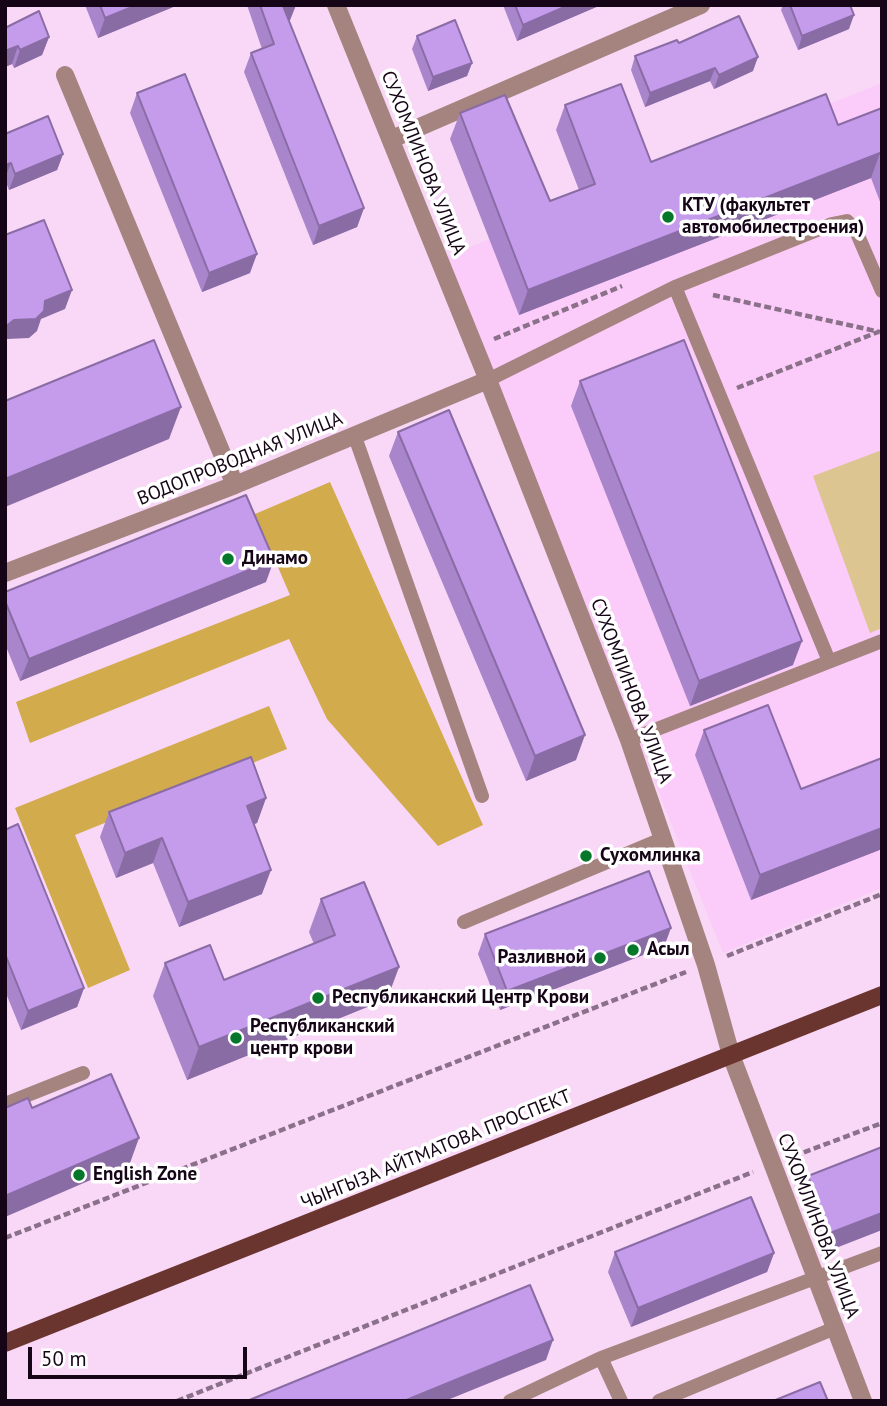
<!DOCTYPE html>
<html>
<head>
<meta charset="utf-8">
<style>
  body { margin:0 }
  #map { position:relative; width:887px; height:1406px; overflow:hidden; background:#f9d7f7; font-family:"PT Sans",sans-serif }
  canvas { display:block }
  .frame { position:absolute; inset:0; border:7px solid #160516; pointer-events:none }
  .scale { position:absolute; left:28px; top:1347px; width:219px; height:32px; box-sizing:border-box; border:4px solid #160516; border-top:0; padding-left:9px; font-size:21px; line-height:24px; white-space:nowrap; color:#160516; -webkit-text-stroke:5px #fff; paint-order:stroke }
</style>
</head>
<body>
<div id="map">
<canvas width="887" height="1406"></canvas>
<div class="frame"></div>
<div class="scale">50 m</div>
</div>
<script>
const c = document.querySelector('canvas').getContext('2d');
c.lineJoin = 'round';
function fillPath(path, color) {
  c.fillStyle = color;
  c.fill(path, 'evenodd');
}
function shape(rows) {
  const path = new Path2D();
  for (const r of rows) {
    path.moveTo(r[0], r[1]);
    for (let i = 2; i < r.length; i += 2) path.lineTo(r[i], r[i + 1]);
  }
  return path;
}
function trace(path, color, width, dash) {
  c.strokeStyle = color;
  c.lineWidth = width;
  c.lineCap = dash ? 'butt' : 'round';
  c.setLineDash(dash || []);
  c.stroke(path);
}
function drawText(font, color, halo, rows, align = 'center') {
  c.font = font + ' "PT Sans",sans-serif';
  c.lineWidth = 7;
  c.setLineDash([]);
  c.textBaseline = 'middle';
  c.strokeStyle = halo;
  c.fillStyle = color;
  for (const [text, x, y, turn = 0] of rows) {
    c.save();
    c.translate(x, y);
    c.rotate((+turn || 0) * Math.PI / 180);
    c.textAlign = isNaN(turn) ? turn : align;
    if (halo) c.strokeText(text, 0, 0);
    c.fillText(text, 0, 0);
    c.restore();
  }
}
const built = shape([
  [882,83,882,888,723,953,445,257]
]);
const green = shape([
  [882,450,882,628,870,633,813,476]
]);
const forest = shape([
  [330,482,483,825,438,846,327,719,289,639,30,743,16,702,290,595,255,514],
  [269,706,287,749,75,835,130,970,88,988,15,808]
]);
const path = shape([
  [713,295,880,332],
  [494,339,622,286],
  [737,388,878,332],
  [727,956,882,894],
  [794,1156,882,1123],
  [5,1238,686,972],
  [177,1401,753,1172]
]);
const service = shape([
  [675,287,829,661],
  [488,380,675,287,832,224,847,221,856,231,882,291],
  [355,437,482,796],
  [629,740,882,641],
  [464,922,662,839],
  [5,1104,83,1073],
  [601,1358,621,1401],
  [510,1401,601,1358,882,1253],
  [659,1401,835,1328]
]);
const minor = shape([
  [336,5,488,380,629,740,706,965,731,1055,863,1401],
  [65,75,235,485],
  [392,139,701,5],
  [5,573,235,485,488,380]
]);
const primary = shape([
  [5,1343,882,995]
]);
const wall = shape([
  [85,5,178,5,98,38],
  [247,5,296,5,290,20,289,21,364,208,357,227,313,245,244,72,251,53,262,49],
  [503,5,601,5,517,41],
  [783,5,850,5,849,29,798,50,781,10],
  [5,28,49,37,42,55,14,68,12,64,5,67],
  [417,36,472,63,467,76,428,91,412,49],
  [679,43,753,71,714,89,710,81,645,107,631,70,635,56],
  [137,93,250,273,202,292,130,113],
  [565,105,651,162,838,125,882,108,882,207,871,178,519,315,450,139,460,113,550,201,579,190,556,130],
  [5,134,63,154,57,170,9,190,5,180],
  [580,381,793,665,690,706,571,406],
  [398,432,576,760,526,781,389,456],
  [266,582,20,681,5,644,5,592],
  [704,730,801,789,882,758,882,849,751,900,695,755],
  [266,798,257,823,254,824,262,894,179,927,153,863,116,878,100,837,109,812],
  [5,830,84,988,77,1007,21,1030,5,991],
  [321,899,399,967,387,999,187,1080,153,996,165,963,224,980,314,944,309,932],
  [485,934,664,947,500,1010,478,954],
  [882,1147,823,1253,801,1195,808,1176],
  [615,1252,774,1253,767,1272,631,1327,608,1272]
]);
const shadedWall = shape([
  [137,5,178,5,98,38,105,18],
  [286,5,296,5,290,20,276,25,283,6],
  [569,5,601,5,517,41,523,25],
  [854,15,849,29,798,50,802,36],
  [49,37,42,55,14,68,20,50],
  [18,46,12,64,5,67,5,51],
  [758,57,753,71,714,89,719,75],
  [472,63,467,76,428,91,433,77],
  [715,68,710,81,645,107,650,93],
  [880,153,871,178,519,315,528,290],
  [63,154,57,170,9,190,15,174],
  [11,163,5,178,5,165],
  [364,208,357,227,313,245,319,226],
  [257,254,250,273,202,292,209,273],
  [72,290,65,309,41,319,37,331,29,338,7,339,5,341,5,327,14,320,45,301],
  [181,407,169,439,5,507,5,479],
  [274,560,266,582,20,681,29,659],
  [802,641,793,665,690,706,699,681],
  [585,735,576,760,526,781,535,756],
  [266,798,257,823,238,830,247,806],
  [882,828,882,849,751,900,760,875],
  [162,838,153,863,116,878,125,853],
  [271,870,262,894,179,927,188,902],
  [671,928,664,947,500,1010,507,991],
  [399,967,387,999,187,1080,199,1047],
  [84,988,77,1007,21,1030,28,1011],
  [139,1138,130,1163,5,1217,5,1196],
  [882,1213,882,1230,823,1253,830,1233],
  [774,1253,767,1272,631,1327,638,1308],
  [553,1340,546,1360,445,1401,404,1401]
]);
const building = shape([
  [100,5,137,5,105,18,100,5],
  [260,5,286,5,283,6,364,208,319,226,251,53,274,44,260,5],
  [515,5,569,5,523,25,515,5],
  [790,5,850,5,854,15,802,36,790,5],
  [39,11,49,37,20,50,18,46,5,51,5,28,39,11],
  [739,16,758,57,719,75,715,68,650,93,635,56,677,40,679,43,739,16],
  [455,20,472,63,433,77,417,36,455,20],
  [185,74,257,254,209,273,137,93,185,74],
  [621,84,651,162,826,94,838,125,882,108,882,157,880,153,528,290,460,113,505,95,550,201,595,184,565,105,621,84],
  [48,116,63,154,15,174,11,163,5,165,5,134,48,116],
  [44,220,72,290,45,301,44,311,36,319,14,320,5,327,5,235,44,220],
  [154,340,181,407,5,479,5,401,154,340],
  [684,340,802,641,699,681,580,381,684,340],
  [449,410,585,735,535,756,398,432,449,410],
  [246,495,274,560,29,659,5,601,5,592,246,495],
  [768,705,801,789,882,758,882,828,760,875,704,730,768,705],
  [251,757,266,798,247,806,271,870,188,902,162,838,125,853,109,812,251,757],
  [18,824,84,988,28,1011,5,954,5,830,18,824],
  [649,871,671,928,507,991,485,934,649,871],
  [364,882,399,967,199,1047,165,963,210,945,224,980,335,935,321,899,364,882],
  [111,1074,139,1138,5,1196,5,1108,28,1098,32,1108,111,1074],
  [882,1147,882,1213,830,1233,808,1176,882,1147],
  [751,1197,774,1253,638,1308,615,1252,751,1197],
  [530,1285,553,1340,404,1401,247,1401,530,1285],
  [820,1382,828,1401,773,1401,820,1382]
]);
const markers = [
  [668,217,7,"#05772b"],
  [228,559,7,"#05772b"],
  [586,856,7,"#05772b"],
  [633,950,7,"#05772b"],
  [600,958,7,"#05772b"],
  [318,998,7,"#05772b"],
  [236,1038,7,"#05772b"],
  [79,1175,7,"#05772b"]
];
const streetNames = [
  ["СУХОМЛИНОВА УЛИЦА",423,163,68],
  ["ВОДОПРОВОДНАЯ УЛИЦА",240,459,-22],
  ["СУХОМЛИНОВА УЛИЦА",631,691,69],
  ["ЧЫНГЫЗА АЙТМАТОВА ПРОСПЕКТ",436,1150,-22],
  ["СУХОМЛИНОВА УЛИЦА",818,1226,69]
];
const poiNames = [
  ["КТУ (факультет",682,206],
  ["автомобилестроения)",682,228],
  ["Динамо",242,559],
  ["Сухомлинка",600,856],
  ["Асыл",647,950],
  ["Разливной",586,958,"right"],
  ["Республиканский Центр Крови",332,998],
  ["Республиканский",250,1027],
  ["центр крови",250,1049],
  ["English Zone",93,1175]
];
fillPath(built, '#fbcbfa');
fillPath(green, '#dcc590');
fillPath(forest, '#d1ab4c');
trace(path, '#8a7089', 4.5, [7, 3.5]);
trace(service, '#a5847f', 14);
trace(minor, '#a5847f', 18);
trace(primary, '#6b352f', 18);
fillPath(wall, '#a985cb');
fillPath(shadedWall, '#8a6ca5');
fillPath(building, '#c59bec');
trace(building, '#8a6ca5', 2);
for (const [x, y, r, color] of markers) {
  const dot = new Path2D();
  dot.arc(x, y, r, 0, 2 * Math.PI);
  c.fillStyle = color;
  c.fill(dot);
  trace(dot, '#fff', 2.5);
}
drawText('19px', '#160516', '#fff', streetNames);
drawText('bold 19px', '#160516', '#fff', poiNames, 'left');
</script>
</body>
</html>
